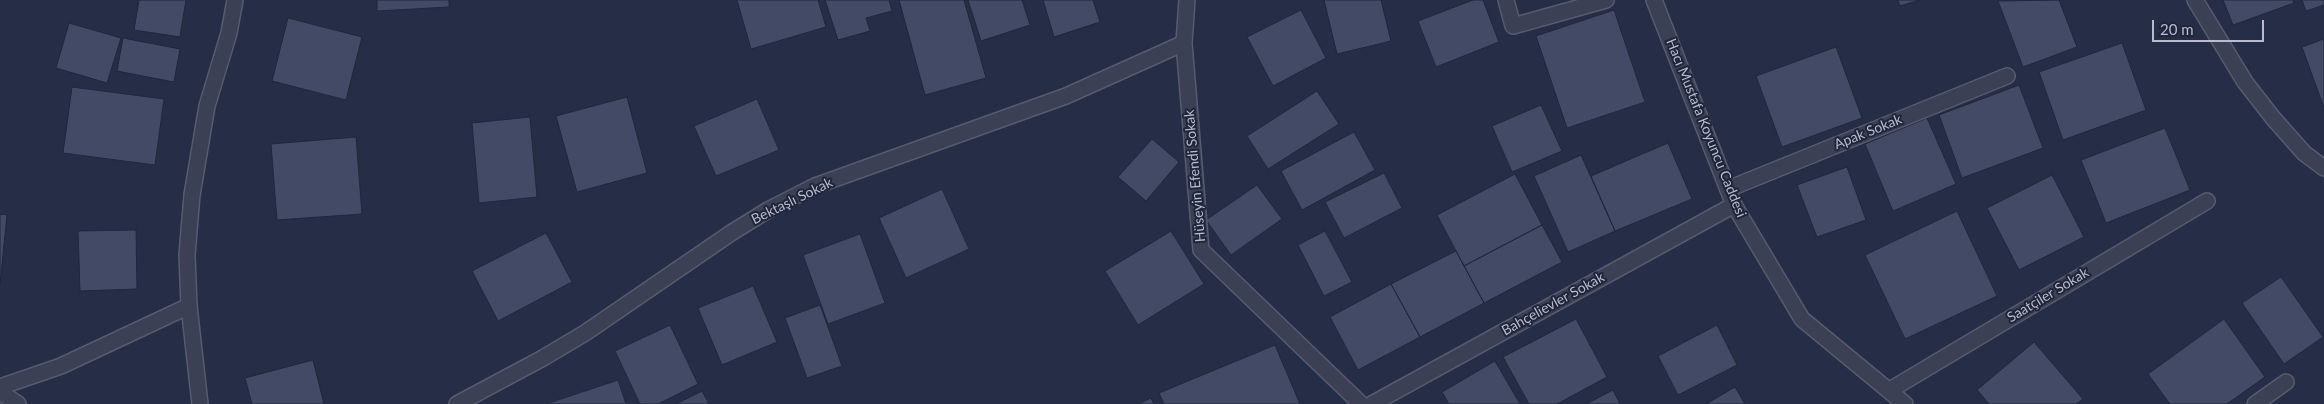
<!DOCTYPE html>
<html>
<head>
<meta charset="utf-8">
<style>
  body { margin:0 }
  #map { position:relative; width:2324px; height:404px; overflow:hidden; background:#262d46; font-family:Lato,sans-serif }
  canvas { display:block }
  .scale { position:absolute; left:2152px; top:20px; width:112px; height:22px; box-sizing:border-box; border:2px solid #b8bcce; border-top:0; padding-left:6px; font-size:15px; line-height:18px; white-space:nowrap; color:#b8bcce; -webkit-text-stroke:4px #1f253a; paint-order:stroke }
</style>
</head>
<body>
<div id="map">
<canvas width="2324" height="404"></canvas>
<div class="scale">20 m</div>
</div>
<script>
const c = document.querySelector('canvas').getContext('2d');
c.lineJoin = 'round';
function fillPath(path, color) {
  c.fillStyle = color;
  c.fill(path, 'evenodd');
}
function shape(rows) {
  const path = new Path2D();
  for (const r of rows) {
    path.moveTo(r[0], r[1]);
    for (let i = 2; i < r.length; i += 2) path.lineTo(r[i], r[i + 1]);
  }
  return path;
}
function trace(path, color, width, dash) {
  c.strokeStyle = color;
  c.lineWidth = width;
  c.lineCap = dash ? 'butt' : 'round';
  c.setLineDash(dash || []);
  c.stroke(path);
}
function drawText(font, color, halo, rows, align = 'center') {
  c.font = font + ' Lato,sans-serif';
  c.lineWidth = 4;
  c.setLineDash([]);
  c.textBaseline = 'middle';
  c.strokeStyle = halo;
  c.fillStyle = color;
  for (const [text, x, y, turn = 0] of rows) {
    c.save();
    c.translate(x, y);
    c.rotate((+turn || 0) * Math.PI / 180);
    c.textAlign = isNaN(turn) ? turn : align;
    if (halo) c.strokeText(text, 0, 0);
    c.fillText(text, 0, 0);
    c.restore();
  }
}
const building = shape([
  [139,0,186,0,180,37,134,30,139,0],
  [377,0,449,0,449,7,377,11,377,0],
  [737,0,818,0,826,27,751,49,737,0],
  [825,0,889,0,892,11,866,18,870,31,838,40,825,0],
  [899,0,964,0,986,78,925,95,899,0],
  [968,0,1022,0,1030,25,981,41,968,0],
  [1043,0,1093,0,1100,22,1054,37,1043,0],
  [1324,0,1381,0,1391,41,1337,54,1324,0],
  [1473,0,1483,0,1499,42,1436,67,1418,21,1473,0],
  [1898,0,1920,0,1900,6,1898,0],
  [2059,0,2077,47,2023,67,1998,1,2059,0],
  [2223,0,2293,0,2294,3,2233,25,2223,0],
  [2302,0,2324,0,2324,5,2306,11,2302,0],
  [1301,10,1326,58,1273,86,1247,37,1301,10],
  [1614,10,1645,102,1567,128,1536,36,1614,10],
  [288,18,362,37,346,100,272,81,288,18],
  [69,23,121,38,107,83,56,68,69,23],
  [123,38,180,49,174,82,117,71,123,38],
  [2324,39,2324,108,2302,47,2324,39],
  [2122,43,2146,110,2063,140,2039,72,2122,43],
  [1836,47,1862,118,1782,147,1756,76,1836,47],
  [2019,85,2043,148,1962,178,1939,115,2019,85],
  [72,87,164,99,155,165,63,153,72,87],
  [1317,91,1339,124,1268,169,1247,136,1317,91],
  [627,97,647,173,577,192,556,116,627,97],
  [757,99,779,150,716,176,694,126,757,99],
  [1541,105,1562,151,1512,172,1492,126,1541,105],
  [530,117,537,197,479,203,472,123,530,117],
  [1927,118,1956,184,1893,211,1865,144,1927,118],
  [2165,128,2190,190,2106,223,2081,160,2165,128],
  [1354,132,1375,170,1302,210,1281,171,1354,132],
  [356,137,362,214,277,220,271,144,356,137],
  [1152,139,1179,162,1146,201,1118,177,1152,139],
  [1668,143,1692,199,1615,231,1591,176,1668,143],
  [1581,155,1615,231,1568,252,1534,176,1581,155],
  [1847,167,1866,220,1817,237,1797,185,1847,167],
  [1384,173,1402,208,1344,238,1325,202,1384,173],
  [1515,174,1542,225,1464,266,1437,215,1515,174],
  [2052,175,2084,237,2019,270,1987,208,2052,175],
  [1257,185,1282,219,1231,255,1206,220,1257,185],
  [942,189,969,249,906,278,879,218,942,189],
  [1957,211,1997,296,1905,339,1865,255,1957,211],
  [0,214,7,215,0,285,0,214],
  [1542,225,1562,262,1484,303,1464,266,1542,225],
  [136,230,137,289,80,291,78,231,136,230],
  [1171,231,1204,284,1138,325,1105,271,1171,231],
  [1325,231,1352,282,1324,296,1298,245,1325,231],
  [546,233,572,282,498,321,472,271,546,233],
  [860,234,885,303,828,324,803,255,860,234],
  [1456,251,1484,303,1420,337,1391,284,1456,251],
  [2281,277,2323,337,2284,364,2242,303,2281,277],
  [1391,284,1420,337,1358,370,1330,317,1391,284],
  [753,286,777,342,722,365,698,308,753,286],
  [820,305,842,366,807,378,785,318,820,305],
  [1576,319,1607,377,1557,404,1529,404,1503,357,1576,319],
  [2224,319,2265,377,2227,404,2170,404,2148,374,2224,319],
  [670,325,698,384,658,404,640,404,615,351,670,325],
  [1717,325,1737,365,1678,395,1658,356,1717,325],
  [2034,342,2083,399,2076,404,1989,404,1977,390,2034,342],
  [1275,345,1300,404,1164,404,1159,393,1275,345],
  [313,360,324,404,252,404,245,378,313,360],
  [1495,361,1520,404,1449,404,1442,392,1495,361],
  [618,380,626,404,546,404,618,380],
  [1735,387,1745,404,1706,404,1735,387],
  [1613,390,1620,404,1586,404,1613,390],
  [702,391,709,404,676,404,702,391],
  [1151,398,1154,404,1138,404,1151,398]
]);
const service = shape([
  [2195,0,2245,82,2273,118,2304,153,2324,168],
  [1728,189,2007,76],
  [1890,390,2207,201]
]);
const minor = shape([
  [1187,0,1184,43,1201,250,1361,404],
  [1506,0,1513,26,1606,0],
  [0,387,61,366,189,306],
  [0,392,18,404],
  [457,404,543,358,585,333,731,233,768,210,815,186,1066,96,1184,43],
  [1372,404,1734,205],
  [2255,404,2286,382]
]);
const tertiary = shape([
  [1654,0,1734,205,1802,319,1905,404],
  [200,404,189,306,187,255,192,195,207,106,229,33,235,0]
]);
const streetNames = [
  ["Hacı Mustafa Koyuncu Caddesi",1706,128,68],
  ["Apak Sokak",1868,132,-22],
  ["Hüseyin Efendi Sokak",1195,176,-95],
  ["Bektaşlı Sokak",792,201,-26],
  ["Saatçiler Sokak",2048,295,-31],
  ["Bahçelievler Sokak",1553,304,-29]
];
fillPath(building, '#424a66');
trace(building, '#21273c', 1);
trace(service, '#565b6f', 18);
trace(minor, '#565b6f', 18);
trace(tertiary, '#565b6f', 18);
trace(service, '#3b4055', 15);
trace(minor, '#3b4055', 15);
trace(tertiary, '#3b4055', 15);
drawText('14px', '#b8bcce', '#1f253a', streetNames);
</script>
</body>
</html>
